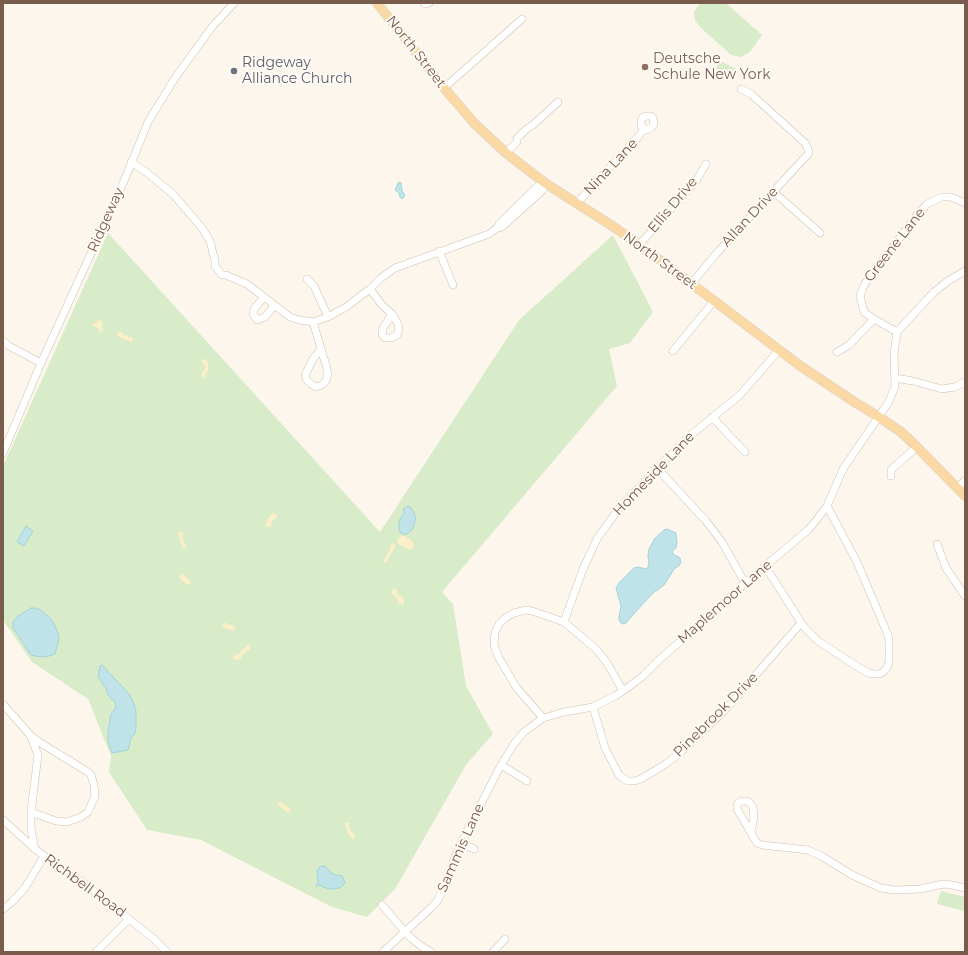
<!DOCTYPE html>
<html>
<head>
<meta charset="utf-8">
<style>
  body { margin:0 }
  #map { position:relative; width:968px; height:955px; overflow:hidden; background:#fdf6ec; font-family:Montserrat,sans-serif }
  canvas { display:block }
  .frame { position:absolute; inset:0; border:4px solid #7a5c4d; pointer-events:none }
</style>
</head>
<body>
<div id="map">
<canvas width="968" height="955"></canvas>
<div class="frame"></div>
</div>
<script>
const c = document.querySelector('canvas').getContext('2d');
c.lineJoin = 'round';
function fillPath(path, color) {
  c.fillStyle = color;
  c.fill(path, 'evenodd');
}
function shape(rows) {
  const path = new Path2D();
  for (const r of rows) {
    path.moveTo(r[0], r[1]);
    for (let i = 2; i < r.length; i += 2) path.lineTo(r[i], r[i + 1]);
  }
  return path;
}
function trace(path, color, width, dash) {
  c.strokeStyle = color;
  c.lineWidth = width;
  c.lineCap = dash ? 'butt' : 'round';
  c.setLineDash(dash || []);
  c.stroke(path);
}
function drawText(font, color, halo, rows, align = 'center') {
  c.font = font + ' Montserrat,sans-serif';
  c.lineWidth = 4;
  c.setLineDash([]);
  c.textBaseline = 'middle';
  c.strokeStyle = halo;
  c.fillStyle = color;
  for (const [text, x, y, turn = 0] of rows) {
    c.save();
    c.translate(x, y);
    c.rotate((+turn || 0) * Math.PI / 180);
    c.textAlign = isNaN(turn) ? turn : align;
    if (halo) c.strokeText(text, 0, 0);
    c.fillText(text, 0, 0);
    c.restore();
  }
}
const green = shape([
  [700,3,726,3,762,35,750,52,741,57,731,55,701,28,695,21,694,12],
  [720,61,737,69,732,76,716,68],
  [108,233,380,532,519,320,613,235,653,312,630,343,609,349,617,386,442,592,453,604,466,686,493,734,466,765,395,889,367,917,332,907,201,840,147,830,109,772,111,756,88,699,32,662,3,620,3,466],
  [941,891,965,897,965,907,964,911,937,904]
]);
const sand = shape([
  [99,320,102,321,103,324,102,326,103,331,101,332,99,331,98,328,93,326,92,325,93,323,96,323],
  [118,332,121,332,124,335,127,335,128,337,132,337,133,341,130,342,128,340,125,340,123,338,119,337,117,335],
  [202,359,204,359,207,361,209,368,204,378,202,377,201,374,205,369,205,366,202,362],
  [272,513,273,513,276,514,277,517,272,521,271,526,268,527,266,526,266,523],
  [180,531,182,532,183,533,183,540,186,545,186,549,183,548,181,543,178,534],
  [401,536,405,536,411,540,414,544,413,549,410,550,398,544,397,540],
  [393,543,395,544,395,547,388,559,387,562,384,563,383,561,390,549,391,544],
  [182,574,184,574,187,579,190,580,191,583,190,585,186,584,179,578,180,576],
  [394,588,397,590,397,595,402,596,403,597,404,603,402,605,398,603,397,598,392,594,392,591],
  [224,623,226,623,230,625,233,626,235,627,235,630,233,631,225,628,222,625],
  [248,644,250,646,250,649,244,653,240,659,237,660,234,659,233,657,234,656,240,653],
  [279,802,282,802,286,806,290,808,290,812,287,812,279,806,278,804],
  [346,822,349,823,349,828,354,834,355,837,354,839,351,838,347,831,345,824]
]);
const water = shape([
  [400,182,401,183,402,190,405,196,402,199,400,197,399,193,395,190,398,183,400,182],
  [408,506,410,507,413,511,416,518,412,530,407,534,402,534,399,530,399,523,400,519,404,513,403,510,404,508,408,506],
  [26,526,33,531,24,546,17,542,26,526],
  [667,529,676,533,677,543,676,548,672,551,674,555,679,557,680,558,681,562,679,566,675,568,664,585,652,594,631,617,626,623,623,624,621,623,619,620,619,616,621,606,616,588,619,583,634,568,638,567,646,569,648,567,649,563,648,557,649,549,655,538,664,530,667,529],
  [31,608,35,608,41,610,51,619,55,626,58,633,59,639,55,654,49,656,40,657,31,655,13,628,13,622,18,616,31,608],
  [102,665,129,694,133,701,136,711,136,728,135,733,131,738,128,750,112,753,108,742,108,732,111,714,115,709,116,707,115,701,112,700,107,693,107,692,106,688,102,684,102,682,98,677,100,666,102,665],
  [323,866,325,866,331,873,336,875,342,876,345,883,340,888,331,889,328,889,319,885,317,886,316,886,318,882,317,870,320,867,323,866]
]);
const minor = shape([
  [424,3,426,4,429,3],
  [444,88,522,19],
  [647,116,651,116,653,118,654,124,652,127,646,130,644,129,641,126,641,120,643,117,647,116],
  [506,153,517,142,517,138,528,128,533,125,558,102],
  [131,162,146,172,173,194,202,228,210,241,215,261,215,266,222,275,226,275,247,284,290,317,299,320,313,322,328,317,346,307,370,289,381,278,395,268,489,234,497,228,499,224,538,186,545,183],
  [774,192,820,233],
  [577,203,639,136,644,129],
  [497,228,502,227,543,190,545,183],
  [639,245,696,181,706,164],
  [439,251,453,285],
  [307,279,314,286,328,317],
  [692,283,716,254,809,153,808,149,805,143,751,94,741,89],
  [370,289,382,305,392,314,398,324,399,329,397,335,391,338,385,338,382,334,383,328,392,314],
  [264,297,254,309,253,314,257,320,265,317,274,306],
  [313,322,321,349,326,365,328,374,326,381,322,385,316,387,311,384,306,379,305,375,313,359,321,349],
  [897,332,874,319,864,312,860,296,864,285,917,215,927,204,942,197,951,197,965,203],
  [3,341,9,346,41,363],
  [673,351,714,301],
  [837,352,849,345,874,319],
  [895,378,913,381,942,389,955,387,965,382],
  [712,417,745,452],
  [3,453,41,363,124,181,148,122,175,78,199,45,212,27,234,3],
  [657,468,706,521,722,542,745,583],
  [891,476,891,470,894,467,917,447],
  [958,488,965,480],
  [937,544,946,568,965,596],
  [765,566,804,627,818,641,861,669,869,673,874,674,880,674,884,671,887,668,889,662,889,642,888,635,857,562,827,506],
  [564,622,583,569,597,539,620,507,686,439,740,395,779,350],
  [3,704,30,735,38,755,31,812,31,829,35,849],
  [593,707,605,748,619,775,624,779,628,781,634,781,641,779,666,764,682,751,726,709,801,623],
  [543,718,516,687,499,658,495,649,494,644,495,632,499,624,505,618,514,613,526,610,532,611,564,622,596,649,607,663,623,691],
  [30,735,39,742,88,772,91,775,94,785,95,796,88,812,81,817,67,822,56,821,31,812],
  [501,765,527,781],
  [3,820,35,849,51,861,84,883,154,939,167,952],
  [751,832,754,817,753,807,749,802,745,801,742,801,738,803,737,805,737,809,754,838,757,843,762,845,808,850,823,857,852,875,881,888,894,890,920,889,943,884,952,885,961,887,965,888],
  [461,843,474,849],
  [382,905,405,932,412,939,421,946,431,952],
  [3,909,12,902,25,888,44,856],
  [96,952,129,919],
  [383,952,432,907,438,900,447,879,455,857,470,825,501,765,514,744,524,732,543,718,564,712,593,707,615,696,623,691,643,676,661,658,713,613,745,583,808,530,815,522,827,506,843,469,888,403,895,387,894,354,897,332,934,292,948,281,965,271],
  [493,952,505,939]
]);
const major = shape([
  [377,3,444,88,475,124,506,153,545,183,617,229,672,269,799,365,856,403,879,417,901,432,917,447,965,496]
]);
const markers = [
  [645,67,4,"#8d6e63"],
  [234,71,4,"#6b7280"]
];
const streetNames = [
  ["North Street",416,52,52],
  ["Nina Lane",611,167,-47],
  ["Ellis Drive",673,205,-50],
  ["Allan Drive",750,217,-47],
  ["Ridgeway",106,220,-66],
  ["Greene Lane",895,245,-52],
  ["North Street",660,261,36],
  ["Homeside Lane",654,474,-46],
  ["Maplemoor Lane",725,602,-41],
  ["Pinebrook Drive",716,715,-45],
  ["Sammis Lane",461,848,-66],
  ["Richbell Road",85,886,36]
];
const educationNames = [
  ["Deutsche",653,59],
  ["Schule New York",653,75]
];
const worshipNames = [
  ["Ridgeway",242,63],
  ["Alliance Church",242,79]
];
fillPath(green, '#d8ecc9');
fillPath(sand, '#fcefc7');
fillPath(water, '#bfe3e8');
trace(water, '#a5d3da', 1);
trace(minor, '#d1beb0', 8);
trace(major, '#dad1cd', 10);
trace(minor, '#fff', 7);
trace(major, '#fbd9a5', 9);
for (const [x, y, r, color] of markers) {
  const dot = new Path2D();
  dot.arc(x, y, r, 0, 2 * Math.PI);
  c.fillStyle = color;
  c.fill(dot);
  trace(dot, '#fffaf3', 1.5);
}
drawText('14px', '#7a5c4d', '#fffaf3', streetNames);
drawText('14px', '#785e54', '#fffaf3', educationNames, 'left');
drawText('14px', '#5b616d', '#fffaf3', worshipNames, 'left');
</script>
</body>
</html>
